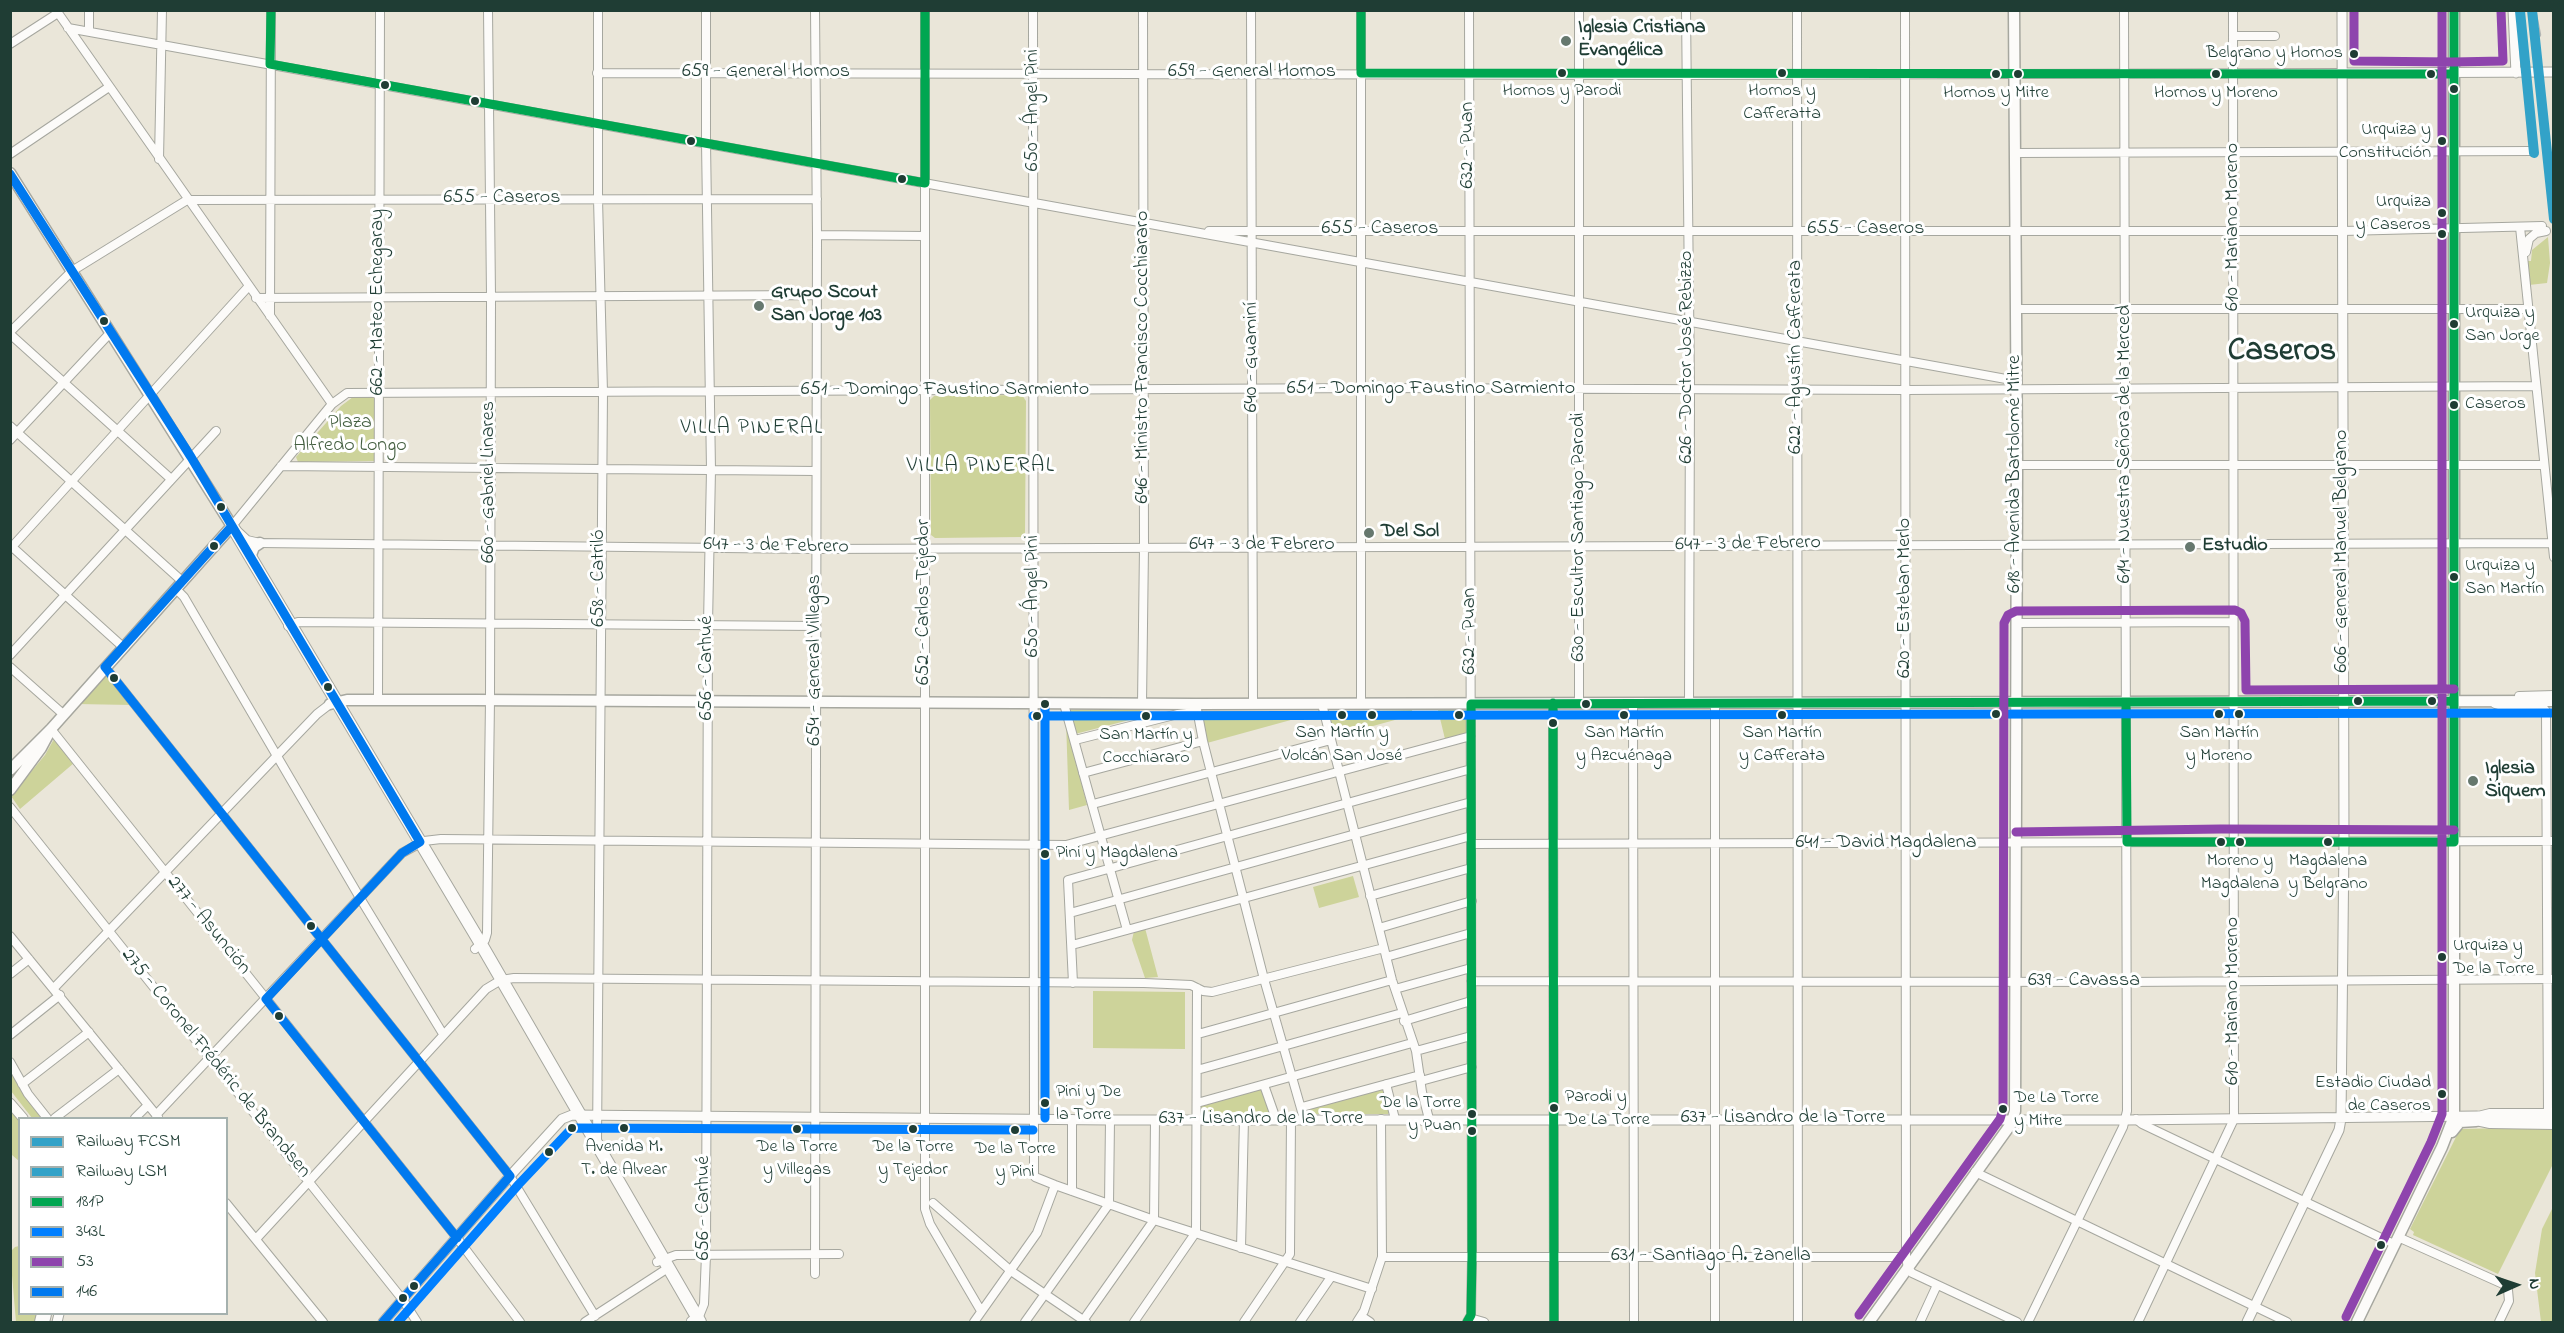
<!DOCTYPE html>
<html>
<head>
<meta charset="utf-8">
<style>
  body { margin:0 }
  #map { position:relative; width:2564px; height:1333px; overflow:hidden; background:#eae6d9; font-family:"Indie Flower",sans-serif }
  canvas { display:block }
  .frame { position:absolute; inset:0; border:12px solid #1f3d34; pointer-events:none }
  .legend { position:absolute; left:18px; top:1117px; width:210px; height:198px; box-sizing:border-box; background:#fff; border:2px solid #a5b1ae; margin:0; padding:8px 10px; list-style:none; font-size:18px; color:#1f3d34 }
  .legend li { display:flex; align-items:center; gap:12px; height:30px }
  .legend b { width:30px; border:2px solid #a5b1ae }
  .north { position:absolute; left:2486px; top:1255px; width:60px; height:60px; -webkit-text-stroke:4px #fff; paint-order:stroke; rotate:87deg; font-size:16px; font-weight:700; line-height:24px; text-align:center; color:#1f3d34 }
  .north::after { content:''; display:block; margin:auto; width:21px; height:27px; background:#1f3d34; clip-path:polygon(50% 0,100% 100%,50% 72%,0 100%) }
</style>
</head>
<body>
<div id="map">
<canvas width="2564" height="1333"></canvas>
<div class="frame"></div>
<ul class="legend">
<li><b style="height:8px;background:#32a2c8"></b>Railway FCSM</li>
<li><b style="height:8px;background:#32a2c8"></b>Railway LSM</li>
<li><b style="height:8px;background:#00a651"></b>181P</li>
<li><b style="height:8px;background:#007fff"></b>343L</li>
<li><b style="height:8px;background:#8e44ad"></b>53</li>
<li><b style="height:8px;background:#0079ef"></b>146</li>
</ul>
<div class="north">N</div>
</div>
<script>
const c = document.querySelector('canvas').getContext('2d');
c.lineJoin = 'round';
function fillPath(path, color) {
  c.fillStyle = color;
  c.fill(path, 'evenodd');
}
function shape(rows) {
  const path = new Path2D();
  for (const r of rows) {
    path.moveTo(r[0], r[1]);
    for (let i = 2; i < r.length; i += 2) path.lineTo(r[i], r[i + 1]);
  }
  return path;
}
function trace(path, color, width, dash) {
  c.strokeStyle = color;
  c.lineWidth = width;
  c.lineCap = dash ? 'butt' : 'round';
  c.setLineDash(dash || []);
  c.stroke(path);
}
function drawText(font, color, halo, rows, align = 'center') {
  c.font = font + ' "Indie Flower",sans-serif';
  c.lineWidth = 6;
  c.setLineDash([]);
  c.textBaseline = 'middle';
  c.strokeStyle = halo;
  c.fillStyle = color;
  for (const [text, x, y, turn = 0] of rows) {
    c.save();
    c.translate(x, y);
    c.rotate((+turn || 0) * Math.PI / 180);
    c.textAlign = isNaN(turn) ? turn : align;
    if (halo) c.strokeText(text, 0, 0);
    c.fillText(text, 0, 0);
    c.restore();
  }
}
const green = shape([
  [2548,237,2550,263,2547,283,2529,285,2528,261,2531,261,2532,250],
  [1022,395,1026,401,1025,534,1022,537,935,538,931,535,930,400,934,396],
  [373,396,376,399,374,461,298,462,296,457,341,406,353,397],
  [106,671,132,705,77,704],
  [1070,710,1140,710,1141,717,1075,734],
  [1412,710,1413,715,1333,737,1326,712],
  [1438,710,1466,710,1467,733,1445,739],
  [1201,711,1309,711,1309,715,1207,743],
  [1066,721,1087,805,1069,810],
  [54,739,74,763,20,809,11,796,45,755],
  [1353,876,1359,897,1319,908,1313,887],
  [1145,928,1158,977,1145,978,1132,940,1134,931],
  [1093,991,1185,992,1185,1049,1093,1048],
  [10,1067,44,1118,32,1118,11,1091],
  [1383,1087,1390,1111,1388,1114,1312,1114,1310,1111,1311,1108],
  [1263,1088,1273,1116,1200,1116,1200,1104],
  [10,1108,19,1119,19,1161,12,1155],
  [2553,1127,2552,1166,2498,1274,2413,1235,2414,1232,2410,1229,2459,1131,2462,1129],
  [2553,1207,2553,1322,2541,1322,2535,1273,2542,1229],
  [19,1246,20,1314,40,1314,38,1322,16,1322,10,1252,15,1247]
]);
const minor = shape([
  [56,10,332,404],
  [89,10,89,31],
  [925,10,925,1209,930,1224,981,1311],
  [1033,10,1034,1174,1035,1177,1055,1185,1154,1220,1372,1289],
  [1251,10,1253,704],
  [1361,10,1361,704],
  [1686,10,1690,389,1689,703],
  [1797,10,1798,1322],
  [1905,10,1906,1257,1908,1268,1912,1273,2017,1322],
  [68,28,2006,379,2015,388],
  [2234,36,2275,36],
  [10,44,58,13],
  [597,73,1686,75,2342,73],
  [2016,153,2533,151],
  [10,154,109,87],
  [159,159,162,10],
  [2520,227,2554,557],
  [1209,231,2343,231,2542,226],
  [817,235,925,236],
  [2526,252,2529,239,2536,233,2546,231],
  [256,298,817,295],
  [2015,309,2528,309],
  [270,316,271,10],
  [10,332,72,271,187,200,817,199],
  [10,334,171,479],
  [2535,386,1906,390,1376,388,347,393,332,404,232,526,247,540,260,543,816,549,2551,543],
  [10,426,183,582],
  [10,440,111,332],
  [2017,465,2543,465],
  [281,466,816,471],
  [10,545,123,647],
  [10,549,248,287],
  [176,589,184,597,360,898,443,1034],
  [2016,623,2233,622],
  [288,626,298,622,816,626],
  [10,655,216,431],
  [10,667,63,714],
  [105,667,510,1176,595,1316],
  [2519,696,2554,695],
  [378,701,380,10],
  [1553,703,1554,1322],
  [1579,703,1579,10],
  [1633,703,1634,1322],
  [1064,704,1127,930],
  [1142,704,1144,547,1143,10],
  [1196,704,1203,741,1264,979,1304,1119],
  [1322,704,1392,980,1416,1051,1422,1092,1429,1119],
  [1715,704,1715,1322],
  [2495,704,2505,707,2542,706,2546,711,2548,1113],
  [51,729,457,1238,520,1322],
  [1075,740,1178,714,1196,712],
  [1083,773,1203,741],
  [1093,804,1331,740],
  [10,807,403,1300,417,1322],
  [1471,844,2554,841],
  [1370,896,1471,868],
  [1070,913,1471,802],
  [1379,928,1472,901],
  [10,936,158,1117],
  [1072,945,1471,836],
  [475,949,485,940,487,933,490,700,491,296,488,10],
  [1386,957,1471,933],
  [10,974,29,959],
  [1471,981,2127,982,2554,979],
  [1073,983,1068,880,1471,769],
  [54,988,317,714,330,704],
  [1395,989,1471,968],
  [1404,1021,1471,1001],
  [1198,1034,1392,980],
  [10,1035,60,995],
  [1416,1051,1471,1036],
  [10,1062,28,1094,47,1118],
  [1197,1070,1402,1013],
  [1421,1081,1472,1067],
  [22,1084,89,1032],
  [1386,1084,1395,1119],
  [1264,1085,1276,1119],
  [1197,1103,1412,1043],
  [1302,1107,1420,1075],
  [156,1115,402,853,424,841,441,839,1066,845,1471,736],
  [2478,1116,2490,1113,2554,1113],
  [55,1118,119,1069],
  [135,1118,148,1105],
  [1072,1119,1072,1191],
  [2136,1119,2142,1124,2394,1244],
  [2476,1121,2490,1124,2554,1125],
  [597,1142,603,392,598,199,598,10],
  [1975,1172,2287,1322],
  [226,1203,323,1322],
  [933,1203,1011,1271,1086,1322],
  [2398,1237,2503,1284,2508,1290,2509,1301,2499,1322],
  [256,1239,486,989,501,980,514,978,1144,983,1191,985,1203,991,1212,992,1384,948],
  [1241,1248,1244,1119],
  [1382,1257,1906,1257],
  [657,1262,676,1255,839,1254],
  [815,1274,817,235,815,10],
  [1361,1316,1370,1322],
  [1470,1318,1484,1322],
  [691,1321,700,1314,704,1304,706,1255,708,624,711,470,706,143,706,10],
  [585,1322,668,1268],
  [974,1322,1037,1233,1055,1185],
  [1025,1322,1109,1204,1110,1120],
  [1082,1322,1154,1220,1155,1120],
  [1134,1322,1196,1232,1197,988],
  [1244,1322,1290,1254,1291,1119],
  [1300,1322,1331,1277],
  [1357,1322,1364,1311,1382,1257,1381,1119],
  [1467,1322,1471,1315,1472,1256,1469,10],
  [1920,1322,1937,1285],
  [2028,1322,2123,1127,2127,1111,2124,10],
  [2138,1322,2234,1119,2233,10]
]);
const tertiary = shape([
  [2513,10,2516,73],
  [2342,73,2554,72],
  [10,1103,23,1118],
  [2487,1120,2554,1119],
  [57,1322,59,1314],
  [383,1322,510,1176,562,1119,572,1115,1110,1120,2126,1120,2477,1116,2490,1119],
  [2247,1322,2339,1130,2341,1119,2344,841,2342,10]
]);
const secondary = shape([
  [10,173,232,526,51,729,10,770],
  [251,555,254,547,260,543],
  [330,704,347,700,474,700,1196,704,2554,701],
  [10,790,41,748,48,735],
  [2452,1132,2460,1122,2476,1121],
  [1869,1322,2011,1124,2015,1111,2017,465,2014,10],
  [2357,1322,2442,1147,2454,1116,2454,10]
]);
const primary = shape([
  [232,526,481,944,700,1322]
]);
const motorway = shape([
  [42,1322,44,1314]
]);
const rail = shape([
  [2534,10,2539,35]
]);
const bus1 = shape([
  [271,10,270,64,925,183,925,10],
  [1361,10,1361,73,2453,74],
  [1553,703,1554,1322],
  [2126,703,2127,842,2454,842,2454,10],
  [1467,1322,1471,1315,1472,1256,1471,704,2454,701]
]);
const bus2 = shape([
  [1045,704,1045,1118],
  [1033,716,2554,713],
  [398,1322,519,1184,572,1128,1033,1130]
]);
const bus3 = shape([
  [2354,10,2354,61,2453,62,2503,61,2501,11],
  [2016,832,2221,829,2454,830],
  [1859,1315,2000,1119,2003,1109,2004,623,2008,615,2016,611,2235,610,2241,613,2245,621,2246,690,2454,689],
  [2346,1317,2431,1142,2442,1114,2442,10]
]);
const bus4 = shape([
  [10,174,191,457,420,842,402,853,266,999,457,1238],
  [232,526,105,667,510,1176,383,1322]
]);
const rail1 = shape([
  [2532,10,2554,219]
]);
const rail2 = shape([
  [2520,11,2534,153]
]);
const markers = [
  [1566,41,6,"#66786e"],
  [2354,54,5,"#1f3d34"],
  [1562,73,5,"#1f3d34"],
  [1782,73,5,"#1f3d34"],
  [1996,74,5,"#1f3d34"],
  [2018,74,5,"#1f3d34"],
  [2216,74,5,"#1f3d34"],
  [2431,74,5,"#1f3d34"],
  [385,85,5,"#1f3d34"],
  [2454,89,5,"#1f3d34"],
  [475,101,5,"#1f3d34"],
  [691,141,5,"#1f3d34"],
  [2442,141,5,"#1f3d34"],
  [902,179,5,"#1f3d34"],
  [2442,213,5,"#1f3d34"],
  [2442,234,5,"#1f3d34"],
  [759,306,6,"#66786e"],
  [104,321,5,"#1f3d34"],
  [2454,324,5,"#1f3d34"],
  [2454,405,5,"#1f3d34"],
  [221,507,5,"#1f3d34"],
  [1369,533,6,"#66786e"],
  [214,546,5,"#1f3d34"],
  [2190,547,6,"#66786e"],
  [2454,577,5,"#1f3d34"],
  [114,678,5,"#1f3d34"],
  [328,687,5,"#1f3d34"],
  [2358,701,5,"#1f3d34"],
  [2432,701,5,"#1f3d34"],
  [1045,704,5,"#1f3d34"],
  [1586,704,5,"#1f3d34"],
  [1996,714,5,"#1f3d34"],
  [2219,714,5,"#1f3d34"],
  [2239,714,5,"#1f3d34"],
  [1342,715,5,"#1f3d34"],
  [1372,715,5,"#1f3d34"],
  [1459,715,5,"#1f3d34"],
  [1624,715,5,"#1f3d34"],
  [1782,715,5,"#1f3d34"],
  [1037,716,5,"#1f3d34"],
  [1146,716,5,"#1f3d34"],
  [1553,723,5,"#1f3d34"],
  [2473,781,6,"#66786e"],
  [2221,842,5,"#1f3d34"],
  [2240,842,5,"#1f3d34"],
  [2328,842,5,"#1f3d34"],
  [1045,854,5,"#1f3d34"],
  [311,926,5,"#1f3d34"],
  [2442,957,5,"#1f3d34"],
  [279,1016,5,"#1f3d34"],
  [2442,1094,5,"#1f3d34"],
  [1045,1103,5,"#1f3d34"],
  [1554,1108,5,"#1f3d34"],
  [2003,1109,5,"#1f3d34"],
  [1472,1114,5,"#1f3d34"],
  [572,1128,5,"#1f3d34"],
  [624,1128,5,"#1f3d34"],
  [797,1129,5,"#1f3d34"],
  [913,1129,5,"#1f3d34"],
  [1015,1130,5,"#1f3d34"],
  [1472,1131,5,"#1f3d34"],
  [549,1152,5,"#1f3d34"],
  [2381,1245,5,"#1f3d34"],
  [414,1286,5,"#1f3d34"],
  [403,1298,5,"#1f3d34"]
];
const busNames = [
  ["Belgrano y Hornos",2343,54,"right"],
  ["Hornos y Parodi",1562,92],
  ["Hornos y",1782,92],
  ["Cafferatta",1782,115],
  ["Hornos y Mitre",1996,94],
  ["Hornos y Moreno",2216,94],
  ["Urquiza y",2431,131,"right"],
  ["Constitución",2431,154,"right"],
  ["Urquiza",2431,203,"right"],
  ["y Caseros",2431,226,"right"],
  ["Urquiza y",2465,314,"left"],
  ["San Jorge",2465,337,"left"],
  ["Caseros",2465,405,"left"],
  ["Urquiza y",2465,567,"left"],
  ["San Martín",2465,590,"left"],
  ["San Martín y",1342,734],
  ["Volcán San José",1342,757],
  ["San Martín",1624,734],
  ["y Azcuénaga",1624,757],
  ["San Martín",1782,734],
  ["y Cafferata",1782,757],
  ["San Martín",2219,734],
  ["y Moreno",2219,757],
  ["San Martín y",1146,736],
  ["Cocchiararo",1146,759],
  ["Pini y Magdalena",1056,854,"left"],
  ["Moreno y",2240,862],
  ["Magdalena",2240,885],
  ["Magdalena",2328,862],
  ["y Belgrano",2328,885],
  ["Urquiza y",2453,947,"left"],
  ["De la Torre",2453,970,"left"],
  ["Estadio Ciudad",2431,1084,"right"],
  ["de Caseros",2431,1107,"right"],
  ["Pini y De",1056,1093,"left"],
  ["la Torre",1056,1116,"left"],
  ["Parodi y",1565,1098,"left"],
  ["De La Torre",1565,1121,"left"],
  ["De La Torre",2014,1099,"left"],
  ["y Mitre",2014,1122,"left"],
  ["De la Torre",1461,1104,"right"],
  ["y Puan",1461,1127,"right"],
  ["Avenida M.",624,1148],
  ["T. de Alvear",624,1171],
  ["De la Torre",797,1148],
  ["y Villegas",797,1171],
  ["De la Torre",913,1148],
  ["y Tejedor",913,1171],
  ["De la Torre",1015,1150],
  ["y Pini",1015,1173]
];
const poiNames = [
  ["Iglesia Cristiana",1578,29],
  ["Evangélica",1578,52],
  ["Grupo Scout",771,294],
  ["San Jorge 103",771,317],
  ["Del Sol",1381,533],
  ["Estudio",2202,547],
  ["Iglesia",2485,770],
  ["Siquem",2485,793]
];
const streetNames = [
  ["659 - General Hornos",766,73],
  ["659 - General Hornos",1252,73],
  ["650 - Ángel Pini",1034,110,-90],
  ["632 - Puan",1469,145,-90],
  ["655 - Caseros",502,199],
  ["610 - Mariano Moreno",2234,227,-90],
  ["655 - Caseros",1380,230],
  ["655 - Caseros",1866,230],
  ["662 - Mateo Echegaray",379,302,-90],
  ["646 - Ministro Francisco Cocchiararo",1144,357,-90],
  ["640 - Guaminí",1253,357,-90],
  ["626 - Doctor José Rebizzo",1688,357,-90],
  ["622 - Agustín Cafferata",1797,357,-90],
  ["651 - Domingo Faustino Sarmiento",1431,390],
  ["651 - Domingo Faustino Sarmiento",945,391],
  ["614 - Nuestra Señora de la Merced",2126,444,-90],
  ["618 - Avenida Bartolomé Mitre",2016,474,-90],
  ["660 - Gabriel Linares",490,482,-90],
  ["630 - Escultor Santiago Parodi",1580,537,-90],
  ["647 - 3 de Febrero",1748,545,-1],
  ["647 - 3 de Febrero",1262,546],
  ["647 - 3 de Febrero",776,547,1],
  ["606 - General Manuel Belgrano",2343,551,-90],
  ["658 - Catriló",600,578,-90],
  ["650 - Ángel Pini",1034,596,-90],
  ["620 - Esteban Merlo",1906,598,-90],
  ["652 - Carlos Tejedor",925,602,-90],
  ["632 - Puan",1471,631,-90],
  ["654 - General Villegas",816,660,-90],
  ["656 - Carhué",708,668,-90],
  ["641 - David Magdalena",1886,844],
  ["277 - Asunción",208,926,51],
  ["639 - Cavassa",2084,982],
  ["610 - Mariano Moreno",2234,1001,-90],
  ["275 - Coronel Frédéric de Brandsen",215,1064,51],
  ["637 - Lisandro de la Torre",1783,1119],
  ["637 - Lisandro de la Torre",1261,1120],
  ["656 - Carhué",705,1208,-90],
  ["631 - Santiago A. Zanella",1711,1257]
];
const parkNames = [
  ["Plaza",350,424],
  ["Alfredo Longo",350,447]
];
const neighbourhoodNames = [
  ["VILLA PINERAL",752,430]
];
const quarterNames = [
  ["VILLA PINERAL",981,467]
];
const townNames = [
  ["Caseros",2282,354]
];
fillPath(green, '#cdd39a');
trace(minor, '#a6a79f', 10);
trace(tertiary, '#a6a79f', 11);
trace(secondary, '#a6a79f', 13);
trace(primary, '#a6a79f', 14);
trace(motorway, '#a6a79f', 16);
trace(minor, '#fcfbf9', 8);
trace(tertiary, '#fcfbf9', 9);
trace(secondary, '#fcfbf9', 10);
trace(primary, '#fcfbf9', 12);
trace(motorway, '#fcfbf9', 14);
trace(rail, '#b3b6b3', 4.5);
trace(rail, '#fff', 2, [7]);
trace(bus1, '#00a651', 9);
trace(bus2, '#007fff', 9);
trace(bus3, '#8e44ad', 9);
trace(bus4, '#0079ef', 9);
trace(rail1, '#32a2c8', 10);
trace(rail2, '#32a2c8', 10);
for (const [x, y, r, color] of markers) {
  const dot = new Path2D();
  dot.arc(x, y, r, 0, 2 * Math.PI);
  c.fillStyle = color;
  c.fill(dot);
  trace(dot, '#fff', 2);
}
drawText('18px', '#1f3d34', '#fff', busNames);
drawText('bold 20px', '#1f3d34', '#fff', poiNames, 'left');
drawText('20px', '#1f3d34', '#fff', streetNames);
drawText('20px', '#445f41', '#fff', parkNames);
c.letterSpacing = '1.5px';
drawText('21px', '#1f3d34', '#fff', neighbourhoodNames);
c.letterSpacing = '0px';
c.letterSpacing = '1.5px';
drawText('22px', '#1f3d34', '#fff', quarterNames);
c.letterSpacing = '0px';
drawText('bold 32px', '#1f3d34', '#fff', townNames);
</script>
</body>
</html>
